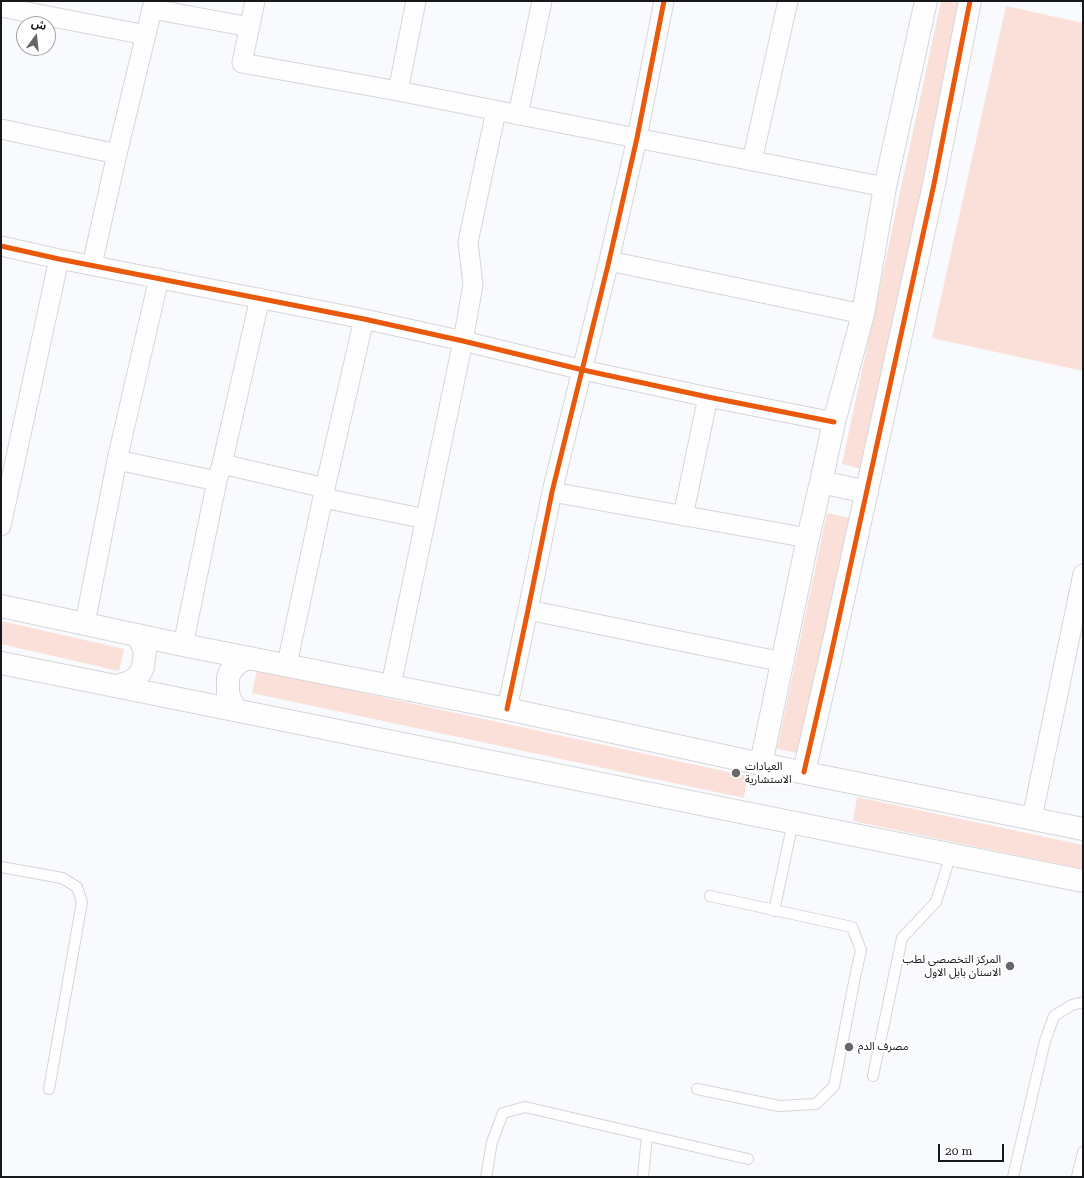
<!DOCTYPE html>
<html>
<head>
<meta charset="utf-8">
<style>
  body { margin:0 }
  #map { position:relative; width:1084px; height:1178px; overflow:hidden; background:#f8fafd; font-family:"Roboto Serif","Noto Sans Arabic",serif }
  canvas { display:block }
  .frame { position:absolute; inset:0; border:2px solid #16181a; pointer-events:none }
  .north { position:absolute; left:16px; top:16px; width:40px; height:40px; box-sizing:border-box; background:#fff; border:1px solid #a2a3a3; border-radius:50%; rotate:15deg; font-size:11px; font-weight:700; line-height:16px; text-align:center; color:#16181a }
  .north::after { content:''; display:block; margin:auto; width:14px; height:18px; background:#656769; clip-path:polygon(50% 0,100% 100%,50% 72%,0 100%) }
  .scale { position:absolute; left:938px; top:1144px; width:66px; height:18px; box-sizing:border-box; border:2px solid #16181a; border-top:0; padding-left:5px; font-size:12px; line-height:14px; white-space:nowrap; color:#16181a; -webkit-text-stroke:3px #fff; paint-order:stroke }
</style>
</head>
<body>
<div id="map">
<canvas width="1084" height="1178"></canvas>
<div class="frame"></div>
<div class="north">ش</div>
<div class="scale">20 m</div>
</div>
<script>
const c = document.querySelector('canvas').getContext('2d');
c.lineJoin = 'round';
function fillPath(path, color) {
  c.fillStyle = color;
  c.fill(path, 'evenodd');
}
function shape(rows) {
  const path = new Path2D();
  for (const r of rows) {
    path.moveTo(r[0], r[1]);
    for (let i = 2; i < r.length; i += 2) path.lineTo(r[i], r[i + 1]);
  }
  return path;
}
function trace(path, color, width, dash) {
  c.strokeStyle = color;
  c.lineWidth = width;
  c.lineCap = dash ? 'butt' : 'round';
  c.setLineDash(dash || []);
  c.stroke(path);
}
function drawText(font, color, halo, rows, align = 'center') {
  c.font = font + ' "Roboto Serif","Noto Sans Arabic",serif';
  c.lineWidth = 4;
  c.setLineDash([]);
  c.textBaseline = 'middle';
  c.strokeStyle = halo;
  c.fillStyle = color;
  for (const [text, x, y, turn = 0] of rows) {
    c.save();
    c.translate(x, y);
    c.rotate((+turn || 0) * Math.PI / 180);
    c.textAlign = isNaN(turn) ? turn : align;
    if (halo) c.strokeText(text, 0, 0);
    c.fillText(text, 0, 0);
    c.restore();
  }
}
const green = shape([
  [941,1,962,1,861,469,842,464],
  [1006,6,1083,23,1083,371,932,338],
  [827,513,850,518,799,753,777,749],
  [1,621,124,649,119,671,1,644],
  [257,670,747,776,744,798,252,693],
  [857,797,1083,845,1083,869,853,821]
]);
const service = shape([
  [1,867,62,878,77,887,82,902,49,1089],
  [774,911,793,822],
  [873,1076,902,938,936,902,951,854],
  [697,1089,779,1106,816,1104,834,1086,855,977,861,950,852,927,710,896],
  [486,1177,492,1142,503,1113,525,1107,748,1159],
  [643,1177,647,1136],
  [1013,1177,1045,1041,1054,1016,1072,1005,1083,1002],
  [1077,1177,1083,1152]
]);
const minor = shape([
  [255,1,242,63,398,91,885,187],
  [1,7,146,35],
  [152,9,250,27],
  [398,91,416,1],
  [518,115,542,1],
  [1,129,117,154],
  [752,161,788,1],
  [1,246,59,259,364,319,463,341,583,370,708,397,834,422],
  [609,261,863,314],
  [92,265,117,154,154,1],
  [117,460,217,481],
  [222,464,325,488],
  [552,492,808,538],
  [323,498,426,519],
  [683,516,708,397],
  [1,526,59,259],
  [528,610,783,662],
  [85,623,117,460,159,278],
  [183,645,217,481,222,464,260,298],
  [287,664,325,488,364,319],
  [391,685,463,341,473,285,468,242,496,111],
  [507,709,528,610,552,492,609,261,637,138,664,1],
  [1032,818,1083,574]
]);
const tertiary = shape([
  [821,482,867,492],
  [761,764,808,538,821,482,834,422,863,314,885,187,926,1],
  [804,772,830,659,934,184,970,1]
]);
const secondary = shape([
  [1,606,183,645,507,709,761,764,1083,829],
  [1,663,1083,881],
  [117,686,130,682,136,678,140,673,143,667,145,651,138,635],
  [235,710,228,694,228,678,230,672,234,667,239,662,250,658]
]);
const cycleway = shape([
  [1,246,59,259,364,319,463,341,583,370,708,397,834,422],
  [507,709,528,610,552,492,609,261,637,138,664,1],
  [804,772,830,659,934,184,970,1]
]);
const markers = [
  [736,773,5,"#656769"],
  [1010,966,5,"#656769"],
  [849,1047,5,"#656769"]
];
const poiNames = [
  ["العيادات",745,767],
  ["الاستشارية",745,780],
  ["المركز التخصصي لطب",1001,960,"right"],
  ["الاسنان بابل الاول",1001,973,"right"],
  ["مصرف الدم",858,1047]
];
fillPath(green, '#fae0d8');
trace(service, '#d4d6d9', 12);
trace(minor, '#d4d6d9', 21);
trace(tertiary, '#d4d6d9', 24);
trace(secondary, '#d4d6d9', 24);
trace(service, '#fefeff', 10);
trace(minor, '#fefeff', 19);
trace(tertiary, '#fefeff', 22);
trace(secondary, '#fefeff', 22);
trace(cycleway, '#e8590c', 5);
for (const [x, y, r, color] of markers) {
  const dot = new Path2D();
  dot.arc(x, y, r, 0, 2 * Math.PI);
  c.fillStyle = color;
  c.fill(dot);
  trace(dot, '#fff', 1.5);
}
drawText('11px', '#16181a', '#fff', poiNames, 'left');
</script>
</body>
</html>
